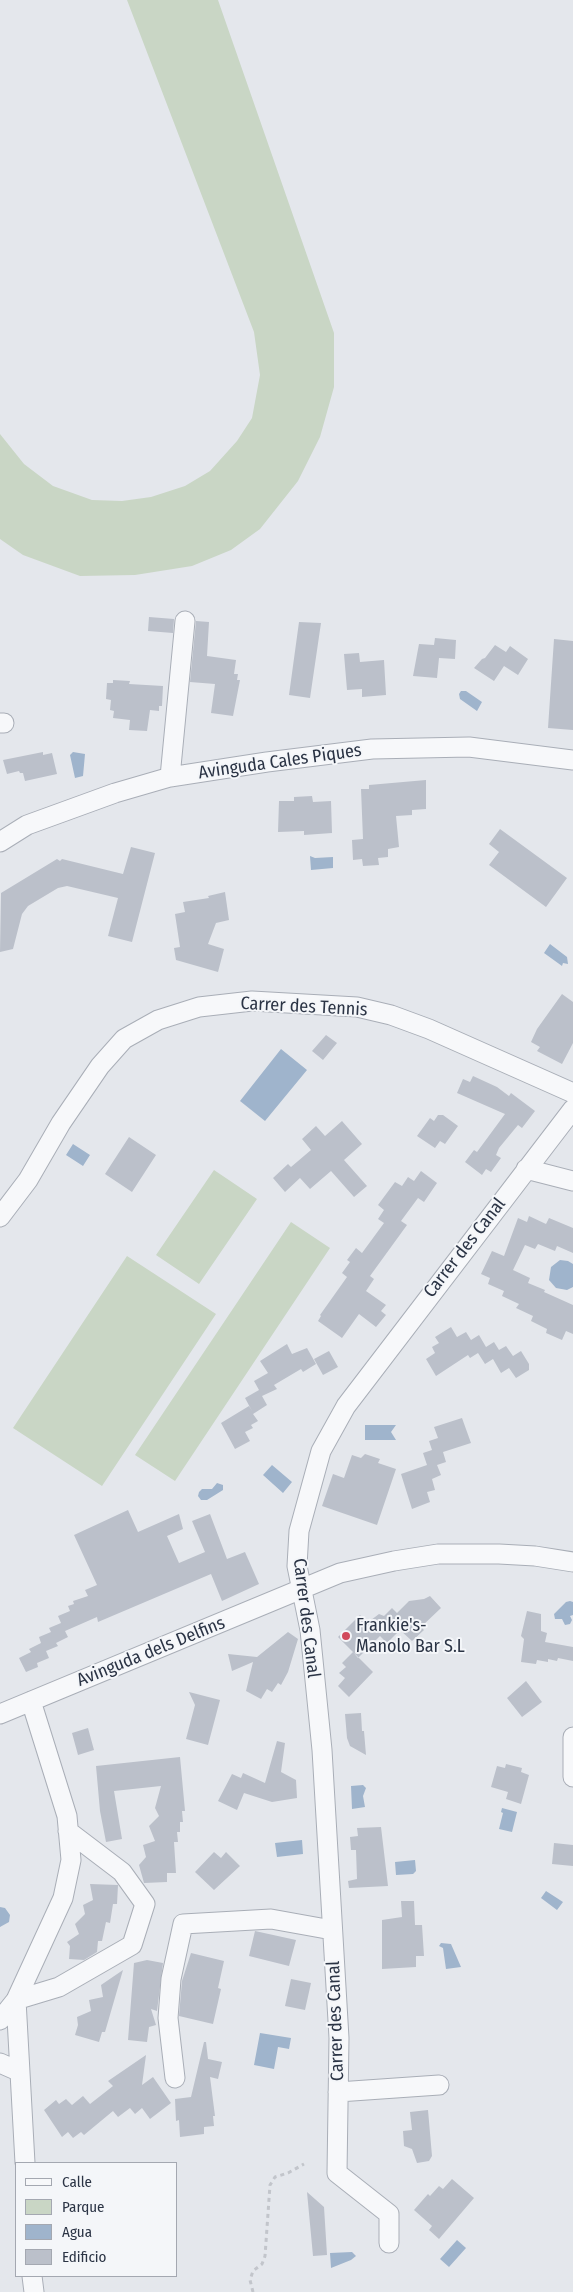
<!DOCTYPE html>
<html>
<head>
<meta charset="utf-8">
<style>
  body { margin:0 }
  #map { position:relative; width:573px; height:2292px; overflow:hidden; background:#e4e7ec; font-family:"Fira Sans Condensed",sans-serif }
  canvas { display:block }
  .legend { position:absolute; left:15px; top:2162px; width:162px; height:115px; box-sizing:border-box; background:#f4f6f9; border:1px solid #a4a8b1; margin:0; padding:6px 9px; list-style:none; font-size:15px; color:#2b3445 }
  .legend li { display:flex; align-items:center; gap:10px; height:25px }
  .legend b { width:25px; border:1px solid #a4a8b1 }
</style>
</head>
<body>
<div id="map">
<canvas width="573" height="2292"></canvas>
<ul class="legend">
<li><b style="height:6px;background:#f7f8fa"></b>Calle</li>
<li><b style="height:14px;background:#c9d6c5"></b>Parque</li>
<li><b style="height:14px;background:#9fb4cc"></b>Agua</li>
<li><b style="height:14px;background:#bbc0ca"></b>Edificio</li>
</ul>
</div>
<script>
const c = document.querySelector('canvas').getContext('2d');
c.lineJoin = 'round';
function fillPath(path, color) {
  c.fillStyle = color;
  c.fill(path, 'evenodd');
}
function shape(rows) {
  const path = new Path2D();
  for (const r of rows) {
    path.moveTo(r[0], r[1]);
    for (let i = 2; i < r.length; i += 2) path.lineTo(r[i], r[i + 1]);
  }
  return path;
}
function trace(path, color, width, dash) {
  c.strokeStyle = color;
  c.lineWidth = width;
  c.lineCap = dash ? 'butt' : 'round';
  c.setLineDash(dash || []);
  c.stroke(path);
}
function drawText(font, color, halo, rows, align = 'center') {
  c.font = font + ' "Fira Sans Condensed",sans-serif';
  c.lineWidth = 4;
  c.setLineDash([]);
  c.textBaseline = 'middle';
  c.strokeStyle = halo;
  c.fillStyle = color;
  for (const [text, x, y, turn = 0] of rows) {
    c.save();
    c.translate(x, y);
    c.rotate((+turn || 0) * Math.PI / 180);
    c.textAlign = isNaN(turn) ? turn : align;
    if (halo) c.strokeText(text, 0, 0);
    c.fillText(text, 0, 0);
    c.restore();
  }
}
const green = shape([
  [127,0,218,0,334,333,334,387,320,437,298,481,260,529,231,550,192,566,135,575,80,576,23,555,0,539,0,434,24,464,53,486,92,500,122,501,151,497,185,486,210,471,237,441,252,418,260,375,254,332],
  [214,1170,257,1199,199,1284,156,1255],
  [291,1222,330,1248,175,1481,135,1455],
  [127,1256,216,1314,102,1486,13,1428]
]);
const water = shape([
  [461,691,466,691,482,702,477,711,460,699,459,694],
  [73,752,85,754,83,776,75,778,70,755],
  [310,856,315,858,333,857,333,868,311,870],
  [550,944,567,957,568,964,563,963,562,966,544,953],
  [281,1049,307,1070,265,1121,240,1101],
  [73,1144,90,1155,83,1166,66,1155],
  [560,1260,568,1261,573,1264,573,1287,567,1290,556,1288,549,1280,551,1267],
  [365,1425,396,1425,391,1432,396,1440,365,1440],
  [272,1465,292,1482,283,1493,263,1475],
  [217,1483,223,1485,223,1490,207,1500,201,1500,198,1496,199,1492,202,1489,212,1489],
  [570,1601,573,1602,573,1615,570,1616,572,1620,570,1624,565,1625,562,1619,555,1619,554,1614,566,1602],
  [363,1785,366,1788,363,1796,365,1807,352,1809,351,1786],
  [502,1808,517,1812,512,1832,499,1829,503,1813,501,1812],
  [302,1840,303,1854,277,1857,275,1843],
  [415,1860,416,1871,413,1874,396,1875,395,1862],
  [546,1891,563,1902,557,1910,541,1898],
  [0,1907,5,1908,10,1915,9,1922,0,1927],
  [441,1943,451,1944,461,1967,446,1969,443,1948,439,1946],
  [260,2033,291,2038,289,2049,278,2047,274,2069,254,2065],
  [457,2240,466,2248,449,2267,440,2259],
  [352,2252,356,2256,351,2260,331,2268,330,2253]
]);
const building = shape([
  [149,617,174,619,173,633,148,631],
  [196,621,209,622,207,656,236,660,234,674,238,674,237,680,240,680,233,716,211,713,215,684,190,682],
  [299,622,321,623,310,698,289,695],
  [435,638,456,640,455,659,439,658,437,678,413,676,419,644,434,645],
  [554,639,573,641,573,730,548,728],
  [495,645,506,652,510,646,528,659,518,675,504,666,494,681,474,668,482,659,485,658],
  [359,653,360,662,384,660,386,695,362,697,362,689,347,690,344,654],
  [113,680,130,681,129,684,163,686,162,706,159,706,159,711,150,710,147,731,129,730,130,720,113,718,114,711,110,710,111,700,106,699,107,683,113,683],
  [43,752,43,755,52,753,57,774,25,781,23,773,20,773,19,771,7,774,3,760],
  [426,780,426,809,412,810,412,815,396,816,399,847,388,849,388,857,378,858,379,865,363,866,362,859,353,860,352,840,363,839,361,789,369,789,369,785],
  [312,796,313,802,331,801,332,833,304,835,304,831,278,832,279,801,294,801,294,797],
  [500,829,567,878,546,907,489,865,499,852,489,844],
  [131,847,155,853,132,942,108,936,118,898,67,886,58,888,28,906,22,914,13,949,0,952,1,893,57,859,60,861,62,859,123,874],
  [225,892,229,920,216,923,208,944,224,949,218,972,176,960,174,948,180,947,175,914,185,912,183,902,209,898,208,896],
  [562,994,573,1002,573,1043,562,1064,537,1051,540,1047,531,1042,537,1029],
  [326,1035,337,1043,323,1060,312,1051],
  [473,1076,497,1087,509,1096,511,1093,535,1111,522,1128,518,1125,499,1148,496,1155,501,1158,491,1172,486,1169,482,1175,465,1162,474,1150,477,1152,505,1114,457,1093,463,1079,470,1082],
  [438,1115,443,1115,458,1126,445,1144,440,1141,435,1148,417,1136,430,1118,434,1121],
  [342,1121,362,1144,344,1160,367,1186,354,1197,331,1171,310,1189,300,1178,285,1192,273,1178,288,1164,291,1167,311,1150,302,1139,316,1126,325,1136],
  [129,1137,156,1155,132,1192,105,1174],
  [421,1171,437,1183,424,1202,418,1198,401,1221,407,1225,370,1276,374,1279,366,1291,386,1305,381,1311,386,1315,376,1327,359,1314,342,1338,318,1321,321,1316,320,1315,347,1277,342,1273,350,1262,347,1260,356,1248,362,1253,384,1223,378,1219,384,1210,378,1205,395,1182,402,1186,408,1177,414,1181],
  [529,1216,546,1224,549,1218,573,1228,573,1253,557,1246,555,1251,538,1244,535,1249,525,1245,513,1270,530,1278,528,1283,545,1290,544,1292,573,1305,573,1334,566,1331,562,1340,546,1333,547,1329,531,1321,533,1316,516,1308,519,1304,502,1296,504,1291,488,1284,490,1278,481,1274,492,1251,504,1256,518,1218,527,1222],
  [451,1327,457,1337,466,1332,471,1340,479,1335,486,1347,494,1342,499,1350,506,1346,513,1356,521,1351,529,1364,529,1370,516,1378,509,1368,501,1373,493,1359,485,1364,478,1353,470,1358,468,1355,436,1376,426,1359,435,1353,432,1347,439,1343,435,1337],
  [287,1344,292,1354,307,1348,316,1364,303,1372,301,1369,274,1385,277,1389,262,1396,267,1405,253,1414,258,1421,251,1425,253,1428,245,1432,250,1441,235,1449,221,1423,249,1406,252,1411,245,1398,259,1390,254,1381,268,1373,260,1361],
  [329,1351,338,1367,323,1375,314,1359],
  [462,1418,471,1443,443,1452,446,1462,437,1465,441,1475,432,1479,435,1490,427,1492,430,1502,412,1509,401,1474,427,1465,423,1453,432,1450,429,1441,438,1438,434,1427],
  [365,1454,380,1459,378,1463,396,1469,377,1525,322,1506,333,1474,344,1478,352,1455,361,1458],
  [128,1510,138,1532,179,1514,183,1529,167,1536,179,1563,205,1552,192,1521,210,1514,227,1559,245,1552,259,1584,222,1601,211,1574,98,1622,97,1617,65,1631,68,1637,56,1643,58,1646,46,1651,49,1658,37,1663,38,1667,26,1672,19,1658,31,1652,29,1649,41,1643,39,1637,51,1632,49,1628,61,1623,58,1616,70,1611,68,1606,74,1604,73,1601,88,1596,85,1590,97,1585,74,1535],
  [430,1596,441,1608,421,1627,424,1630,412,1641,400,1630,387,1643,380,1636,358,1658,353,1652,373,1672,349,1697,338,1686,345,1678,339,1673,346,1667,342,1663,353,1652,338,1637,360,1615,367,1623,379,1614,384,1616,392,1608,397,1613,409,1601,424,1599],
  [527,1611,541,1614,541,1631,547,1633,545,1642,573,1647,573,1661,558,1658,557,1661,548,1659,548,1662,537,1660,536,1664,521,1662,524,1639,521,1636],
  [288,1632,298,1639,288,1672,281,1685,278,1683,272,1692,267,1689,261,1699,246,1691,253,1662,232,1671,228,1654,257,1657],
  [526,1681,542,1702,522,1717,507,1698],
  [189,1692,220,1700,208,1745,186,1739,195,1705],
  [361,1713,362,1731,364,1731,366,1755,350,1746,347,1738,345,1714],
  [88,1728,94,1750,78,1755,72,1733],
  [277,1741,285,1743,281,1772,296,1780,297,1798,272,1802,244,1793,237,1810,218,1801,232,1774,241,1778,243,1773,265,1783],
  [180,1757,185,1811,182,1811,183,1822,180,1822,180,1832,177,1832,178,1842,174,1842,176,1873,167,1873,167,1882,144,1883,139,1865,146,1857,143,1845,155,1841,149,1826,159,1816,155,1808,161,1786,114,1791,122,1839,106,1842,100,1811,96,1766],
  [506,1764,522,1768,521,1772,529,1775,521,1804,506,1799,508,1792,491,1787,497,1766,505,1768],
  [381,1827,388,1886,349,1888,348,1881,357,1879,356,1850,351,1850,350,1837,358,1836,357,1828],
  [554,1843,573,1845,573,1866,552,1864],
  [214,1852,221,1858,226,1852,240,1866,214,1890,195,1872],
  [90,1884,118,1885,117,1904,113,1904,110,1923,106,1922,102,1941,98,1941,97,1952,84,1960,69,1959,70,1946,67,1942,79,1934,75,1924,85,1914,83,1905,93,1900],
  [401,1901,414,1901,415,1925,422,1925,424,1956,416,1956,416,1967,382,1969,382,1920,402,1917],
  [255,1931,296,1940,289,1966,249,1956],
  [191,1953,224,1961,218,1988,221,1989,213,2024,179,2016,182,1981],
  [147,1960,163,1963,157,2011,151,2009,156,2025,149,2027,147,2042,128,2040,134,1963],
  [123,1970,105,2032,102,2032,99,2042,75,2035,78,2025,77,2017,91,2011,89,2000,103,1997,101,1985],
  [291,1979,311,1983,305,2010,285,2006],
  [204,2042,206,2042,208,2059,222,2062,218,2079,210,2077,215,2116,213,2116,214,2126,204,2127,204,2134,180,2137,179,2120,176,2121,175,2099,191,2097],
  [146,2055,142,2085,153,2077,171,2103,150,2119,142,2108,135,2114,130,2108,118,2117,113,2111,84,2135,81,2132,73,2138,68,2132,62,2137,44,2110,56,2100,59,2104,66,2099,72,2105,83,2096,90,2104,113,2086,108,2081],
  [428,2110,432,2156,429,2161,417,2163,412,2149,404,2146,403,2131,412,2130,410,2112],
  [452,2179,474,2198,439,2239,429,2230,432,2226,414,2210,428,2194,430,2196,439,2186,443,2189],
  [307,2192,324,2207,327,2255,313,2256]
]);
const path = shape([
  [253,2292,250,2280,253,2271,262,2264,265,2256,270,2185,275,2177,288,2173,304,2164]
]);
const minor = shape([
  [0,723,4,723],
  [170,777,185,621],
  [0,842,27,825,115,793,170,777,267,762,372,749,469,747,573,760],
  [526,1169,573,1181],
  [0,1217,28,1180,61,1123,100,1066,124,1039,158,1020,199,1007,252,1001,357,1007,391,1015,429,1029,573,1093],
  [0,1714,340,1573,394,1561,438,1554,499,1554,535,1556,573,1562],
  [573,1737,573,1777],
  [16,2000,59,1987,132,1945,145,1904,122,1872,68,1831],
  [16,2000,25,2163],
  [0,2020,16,2000,63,1898,71,1860,67,1816,31,1701],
  [0,2063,18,2071],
  [175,2078,168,2018,171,1979,183,1924,271,1919,332,1930],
  [338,2092,439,2085],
  [389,2243,389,2214,337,2173,339,2038,322,1750,310,1630,297,1566,299,1531,321,1451,346,1406,573,1109],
  [32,2276,34,2292]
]);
const markers = [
  [346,1636,5,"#d1495b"]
];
const streetNames = [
  ["Avinguda Cales Piques",280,762,-8],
  ["Carrer des Tennis",304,1007,3],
  ["Carrer des Canal",465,1248,-52],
  ["Carrer des Canal",306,1618,83],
  ["Avinguda dels Delfins",151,1652,-22],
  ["Carrer des Canal",336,2021,-92]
];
const poiNames = [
  ["Frankie's-",356,1626],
  ["Manolo Bar S.L",356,1647]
];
fillPath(green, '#c9d6c5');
fillPath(water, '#9fb4cc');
fillPath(building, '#bbc0ca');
trace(minor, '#a9aeb7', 21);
trace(path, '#c2c5cb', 3, [4, 4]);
trace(minor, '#f7f8fa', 19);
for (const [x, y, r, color] of markers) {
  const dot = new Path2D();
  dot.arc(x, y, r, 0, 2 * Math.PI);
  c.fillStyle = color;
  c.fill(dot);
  trace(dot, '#f4f6f9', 2);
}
drawText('18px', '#2b3445', '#f4f6f9', streetNames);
drawText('18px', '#2b3445', '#f4f6f9', poiNames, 'left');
</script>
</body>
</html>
